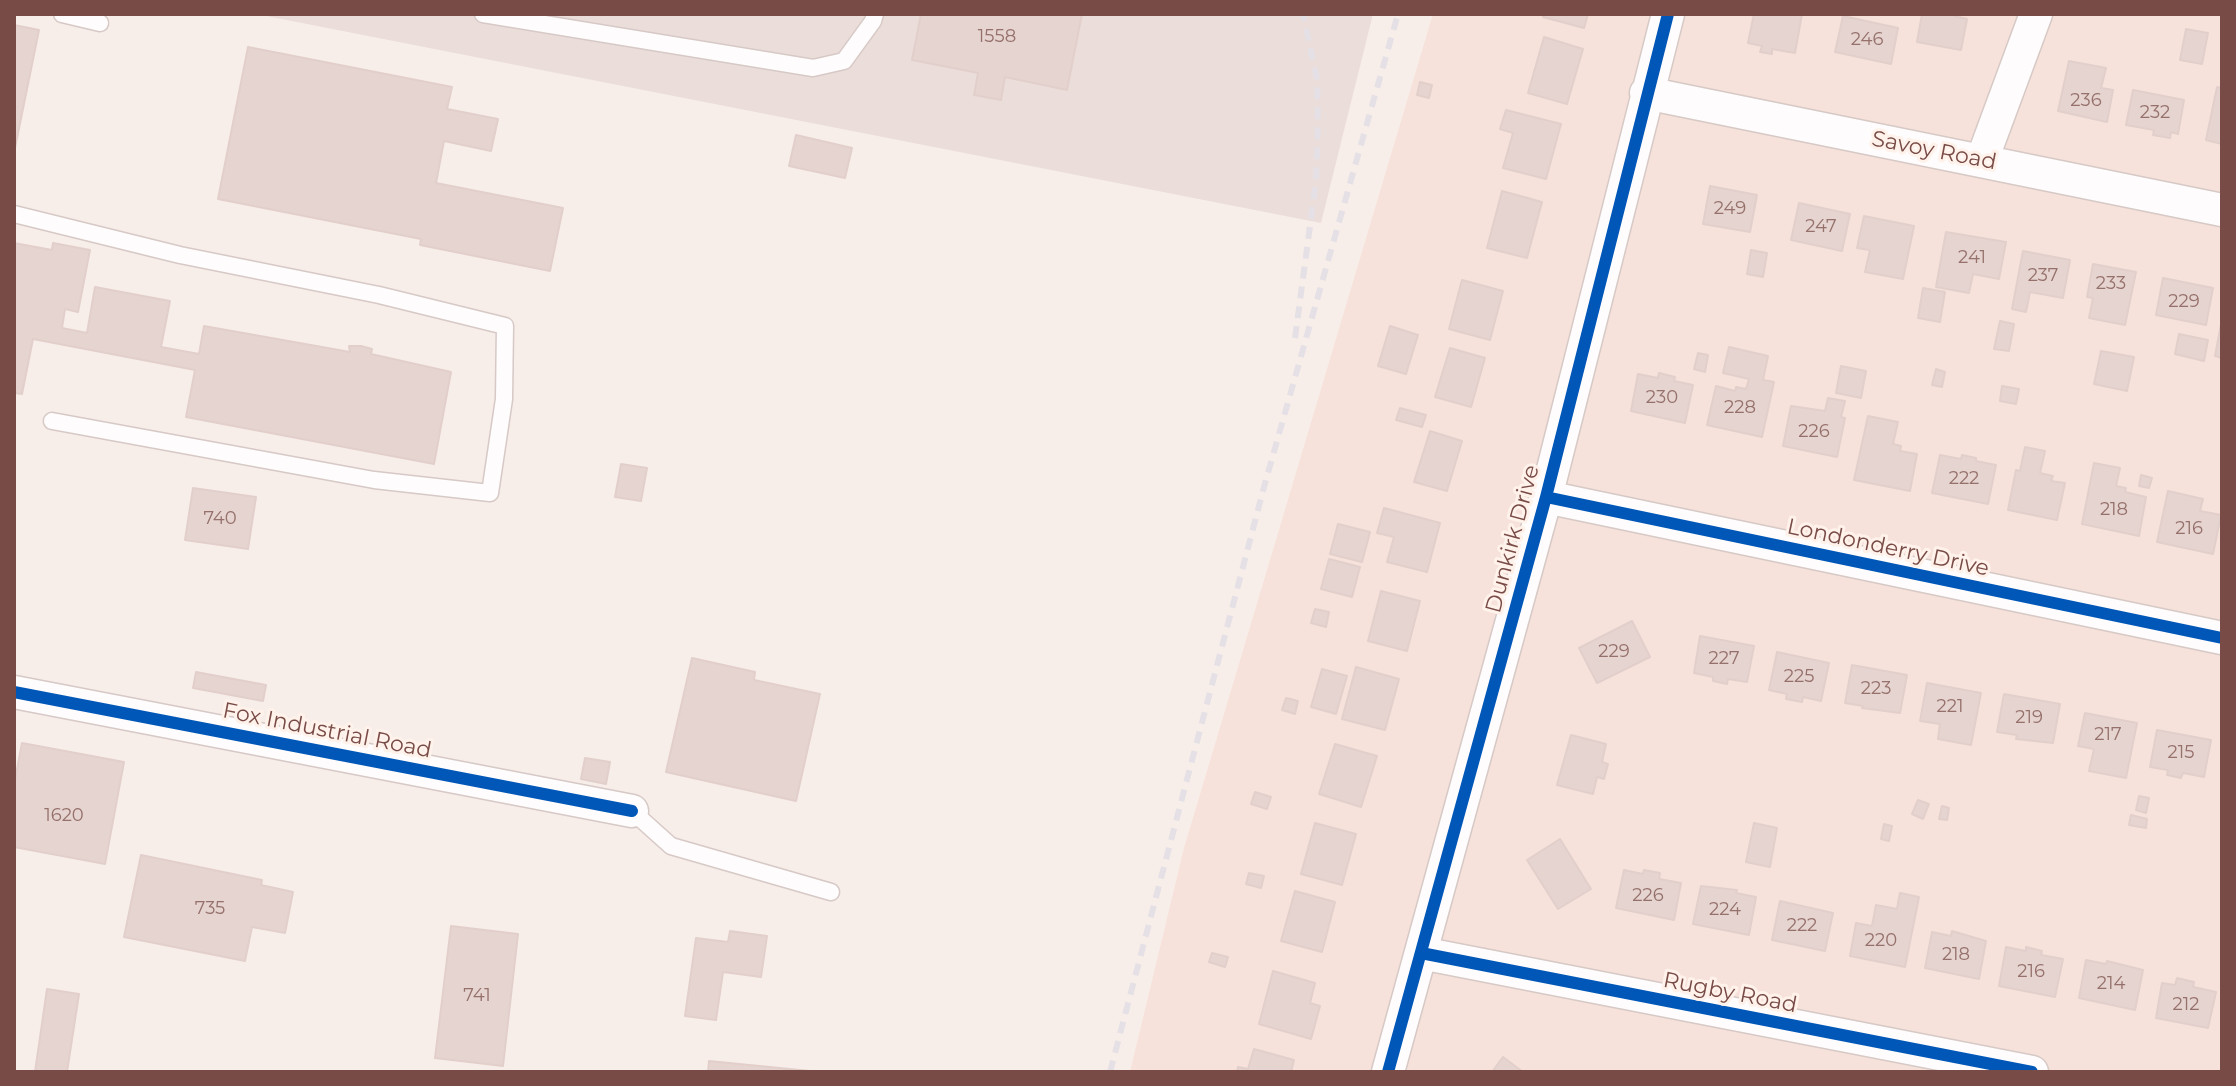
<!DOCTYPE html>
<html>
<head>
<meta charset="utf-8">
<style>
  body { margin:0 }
  #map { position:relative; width:2236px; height:1086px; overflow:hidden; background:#f8eee9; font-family:Montserrat,sans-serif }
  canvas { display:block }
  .frame { position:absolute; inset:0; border:16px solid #794b46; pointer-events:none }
</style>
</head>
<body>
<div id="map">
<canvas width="2236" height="1086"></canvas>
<div class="frame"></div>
</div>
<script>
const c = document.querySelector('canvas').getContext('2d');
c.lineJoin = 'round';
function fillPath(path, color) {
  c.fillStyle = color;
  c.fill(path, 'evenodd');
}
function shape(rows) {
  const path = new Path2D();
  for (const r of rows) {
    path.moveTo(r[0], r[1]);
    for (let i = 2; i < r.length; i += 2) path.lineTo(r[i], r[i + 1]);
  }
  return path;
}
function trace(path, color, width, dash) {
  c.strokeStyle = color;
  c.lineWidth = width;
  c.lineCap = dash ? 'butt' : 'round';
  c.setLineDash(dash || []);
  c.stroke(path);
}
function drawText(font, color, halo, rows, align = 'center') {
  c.font = font + ' Montserrat,sans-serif';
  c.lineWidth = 6;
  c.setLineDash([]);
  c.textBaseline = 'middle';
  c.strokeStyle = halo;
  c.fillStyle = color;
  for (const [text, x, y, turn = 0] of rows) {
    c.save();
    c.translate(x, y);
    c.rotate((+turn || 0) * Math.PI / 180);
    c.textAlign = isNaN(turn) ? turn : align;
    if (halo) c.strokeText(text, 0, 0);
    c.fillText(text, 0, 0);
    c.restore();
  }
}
const residential = shape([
  [1433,14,2222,14,2222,1072,1130,1072,1184,848]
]);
const industrial = shape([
  [256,14,1373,14,1321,223]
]);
const building = shape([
  [921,14,1082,14,1067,90,1005,77,1001,100,974,95,978,73,912,60,921,14],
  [1544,14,1588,14,1584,28,1543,17,1544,14],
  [1754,14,1802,14,1795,53,1772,49,1772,54,1760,52,1762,46,1748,43,1754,14],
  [1922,14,1954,14,1954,16,1967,19,1961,50,1917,42,1922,14],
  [1843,16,1898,28,1891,64,1835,52,1843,16],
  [14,25,39,30,14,153,14,25],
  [2186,29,2208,33,2202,64,2180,60,2186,29],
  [1544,37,1583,49,1567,104,1528,93,1544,37],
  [248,47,452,87,447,109,498,119,491,151,444,141,436,183,563,208,550,271,420,245,421,239,218,199,248,47],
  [2069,61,2106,68,2101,88,2113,90,2107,122,2058,111,2069,61],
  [1420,82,1432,85,1429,98,1417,95,1420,82],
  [2217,87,2222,88,2222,144,2206,140,2217,87],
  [2133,90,2184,100,2178,134,2171,132,2170,138,2153,135,2154,130,2126,125,2133,90],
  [1506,110,1561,124,1546,179,1503,168,1513,133,1500,129,1506,110],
  [796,135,852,148,845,178,789,166,796,135],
  [1710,186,1757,195,1750,232,1703,224,1710,186],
  [1502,191,1542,202,1527,258,1487,248,1502,191],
  [1799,203,1850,214,1842,251,1791,240,1799,203],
  [1864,216,1914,226,1903,279,1865,272,1870,250,1857,248,1864,216],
  [1946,232,2006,242,1999,279,1973,274,1969,293,1936,287,1946,232],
  [14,243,52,250,53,243,90,250,78,312,65,309,62,328,87,333,95,287,170,301,161,347,199,354,204,326,350,352,349,346,361,346,372,349,371,354,451,372,434,464,186,417,195,370,33,339,22,394,14,393,14,243],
  [1751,250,1767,253,1763,277,1747,274,1751,250],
  [2023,251,2070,260,2063,298,2030,292,2026,312,2012,309,2023,251],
  [2093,264,2136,272,2125,325,2089,318,2093,298,2087,297,2093,264],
  [2163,278,2213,288,2206,325,2156,315,2163,278],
  [1462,280,1503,291,1490,340,1449,329,1462,280],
  [1923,288,1945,292,1940,322,1918,318,1923,288],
  [2222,319,2222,358,2215,356,2222,319],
  [2000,321,2014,324,2009,351,1994,349,2000,321],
  [1390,326,1418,335,1406,374,1378,366,1390,326],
  [2179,334,2208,340,2204,361,2175,354,2179,334],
  [1729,347,1768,356,1763,380,1774,382,1762,437,1707,425,1716,386,1735,391,1736,387,1746,389,1749,379,1723,373,1729,347],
  [1450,348,1485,358,1471,407,1435,397,1450,348],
  [2101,351,2134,357,2127,391,2094,384,2101,351],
  [1698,353,1708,355,1705,372,1694,369,1698,353],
  [1841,366,1866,371,1861,398,1836,393,1841,366],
  [1936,369,1945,372,1942,387,1932,385,1936,369],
  [1659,373,1675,377,1674,381,1693,385,1685,423,1631,411,1638,374,1658,378,1659,373],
  [2002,386,2019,389,2016,404,2000,401,2002,386],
  [1828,398,1845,401,1841,417,1845,418,1837,457,1783,446,1791,406,1825,411,1828,398],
  [1400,408,1426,415,1422,427,1396,420,1400,408],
  [1868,416,1898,422,1893,444,1901,446,1900,451,1917,454,1910,491,1854,480,1868,416],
  [1430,431,1462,441,1447,491,1414,482,1430,431],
  [2025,447,2045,451,2040,473,2053,476,2051,481,2065,483,2057,520,2008,510,2016,470,2020,471,2025,447],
  [1940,455,1961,459,1962,455,1976,458,1976,461,1996,465,1988,504,1932,493,1940,455],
  [2094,463,2120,468,2116,486,2126,488,2125,492,2146,497,2139,536,2082,524,2094,463],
  [621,464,647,468,641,501,615,497,621,464],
  [2141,475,2152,478,2149,488,2139,486,2141,475],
  [193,488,256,497,248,549,185,540,193,488],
  [2168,491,2203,499,2200,511,2221,515,2213,554,2157,542,2168,491],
  [1384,508,1440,523,1427,572,1387,562,1394,537,1377,533,1384,508],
  [1338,524,1370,532,1362,562,1330,554,1338,524],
  [1329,559,1360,567,1352,597,1321,589,1329,559],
  [1381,591,1420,601,1407,651,1368,641,1381,591],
  [1315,609,1329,612,1326,627,1311,623,1315,609],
  [1632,621,1650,657,1597,683,1579,648,1632,621],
  [1700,636,1754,646,1747,682,1728,679,1727,684,1713,681,1713,677,1694,673,1700,636],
  [1777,652,1829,663,1821,701,1803,697,1802,702,1786,699,1787,694,1769,690,1777,652],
  [692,658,755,672,754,680,820,694,796,801,666,772,692,658],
  [1852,665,1907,675,1900,713,1862,708,1863,706,1845,703,1852,665],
  [1356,667,1399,679,1385,730,1342,719,1356,667],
  [1322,669,1347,676,1336,714,1311,707,1322,669],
  [196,672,266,685,263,701,193,688,196,672],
  [1927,683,1981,693,1971,745,1938,739,1940,724,1920,721,1927,683],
  [2004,694,2060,704,2053,743,2016,739,2017,735,1997,732,2004,694],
  [1286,698,1298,701,1295,714,1282,710,1286,698],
  [2085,713,2137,723,2126,778,2089,771,2094,749,2078,746,2085,713],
  [2157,730,2211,740,2204,777,2183,773,2181,778,2167,775,2168,770,2150,767,2157,730],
  [1571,735,1606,744,1602,762,1608,764,1604,779,1597,777,1593,794,1557,785,1571,735],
  [22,743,124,762,105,864,14,847,14,785,22,743],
  [1335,744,1377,756,1361,807,1319,794,1335,744],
  [585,758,610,762,606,784,581,779,585,758],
  [1255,792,1271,797,1267,809,1251,804,1255,792],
  [2139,796,2149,798,2146,813,2136,810,2139,796],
  [1918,800,1929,804,1923,819,1912,814,1918,800],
  [1942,806,1949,808,1947,820,1939,819,1942,806],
  [2131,815,2147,819,2146,828,2129,825,2131,815],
  [1315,823,1356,834,1342,885,1301,874,1315,823],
  [1754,823,1777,828,1770,867,1746,862,1754,823],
  [1884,824,1892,826,1889,841,1881,839,1884,824],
  [1560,839,1591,889,1558,909,1527,860,1560,839],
  [141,855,262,880,261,885,293,892,285,933,252,927,245,961,124,937,141,855],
  [1624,870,1643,874,1644,870,1660,873,1659,879,1681,883,1674,920,1616,908,1624,870],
  [1249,873,1264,876,1261,888,1246,884,1249,873],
  [1701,886,1737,890,1736,893,1756,897,1749,935,1693,924,1701,886],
  [1295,891,1335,902,1322,952,1281,941,1295,891],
  [1900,893,1919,897,1905,967,1850,956,1856,923,1872,926,1876,905,1897,909,1900,893],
  [1780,901,1833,913,1825,951,1772,940,1780,901],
  [451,926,518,934,503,1066,435,1058,451,926],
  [730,931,767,936,761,977,723,972,716,1020,685,1016,696,938,728,942,730,931],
  [1952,931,1986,941,1979,979,1925,968,1932,932,1951,936,1952,931],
  [2006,947,2026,951,2026,947,2042,951,2041,955,2063,959,2055,997,1999,986,2006,947],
  [1212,953,1228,957,1225,967,1209,962,1212,953],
  [2086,960,2106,964,2107,961,2143,970,2135,1010,2079,998,2086,960],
  [1273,971,1315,983,1310,1003,1320,1006,1311,1039,1259,1024,1273,971],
  [2177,978,2194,982,2193,987,2216,992,2208,1028,2156,1018,2162,983,2175,985,2177,978],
  [47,989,79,994,67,1072,35,1072,47,989],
  [1254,1049,1294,1060,1291,1072,1237,1072,1238,1067,1248,1069,1254,1049],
  [1503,1057,1523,1072,1492,1072,1503,1057],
  [709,1061,820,1072,708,1072,709,1061]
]);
const lane = shape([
  [62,14,100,23],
  [483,14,813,68,844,61,873,21,875,14],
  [14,214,180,255,379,295,505,326,504,399,490,493,374,480,52,421],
  [632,811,671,846,831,892]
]);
const street = shape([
  [1646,93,2222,210],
  [1982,160,2036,14],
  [1546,497,2222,638],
  [14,692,632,811],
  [1421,953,2032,1072],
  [1388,1072,1546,497,1668,14]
]);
const rail = shape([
  [1295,338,1316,181,1318,124,1317,79,1303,14],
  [1110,1072,1264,487,1398,14]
]);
const cycleway = shape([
  [1546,497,2222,638],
  [14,692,632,811],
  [1421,953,2032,1072],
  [1388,1072,1546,497,1668,14]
]);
const numberNames = [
  ["1558",997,37],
  ["246",1867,40],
  ["236",2086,101],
  ["232",2155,113],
  ["249",1730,209],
  ["247",1821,227],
  ["241",1972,258],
  ["237",2043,276],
  ["233",2111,284],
  ["229",2184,302],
  ["230",1662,398],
  ["228",1740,408],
  ["226",1814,432],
  ["222",1964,479],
  ["218",2114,510],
  ["740",220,519],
  ["216",2189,529],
  ["229",1614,652],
  ["227",1724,659],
  ["225",1799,677],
  ["223",1876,689],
  ["221",1950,707],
  ["219",2029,718],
  ["217",2108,735],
  ["215",2181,753],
  ["1620",64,816],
  ["226",1648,896],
  ["735",210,909],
  ["224",1725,910],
  ["222",1802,926],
  ["220",1881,941],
  ["218",1956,955],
  ["216",2031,972],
  ["214",2111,984],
  ["741",477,996],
  ["212",2186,1005]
];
const streetNames = [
  ["Savoy Road",1934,151,11],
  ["Dunkirk Drive",1513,539,-75],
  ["Londonderry Drive",1888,548,12],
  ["Fox Industrial Road",327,731,11],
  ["Rugby Road",1730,993,11]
];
fillPath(residential, '#f6e2da');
fillPath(industrial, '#ebdeda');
fillPath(building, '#e5d4d0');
trace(building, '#e2cfcb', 2);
trace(lane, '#d6c9c6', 19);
trace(street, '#d6c9c6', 35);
trace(lane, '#fefcfc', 16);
trace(street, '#fefcfc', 32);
trace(rail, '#e4e0e5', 6, [12, 8]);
trace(cycleway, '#0057b8', 12);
drawText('18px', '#96706b', null, numberNames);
drawText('22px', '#794b46', '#fff2eb', streetNames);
</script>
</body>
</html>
